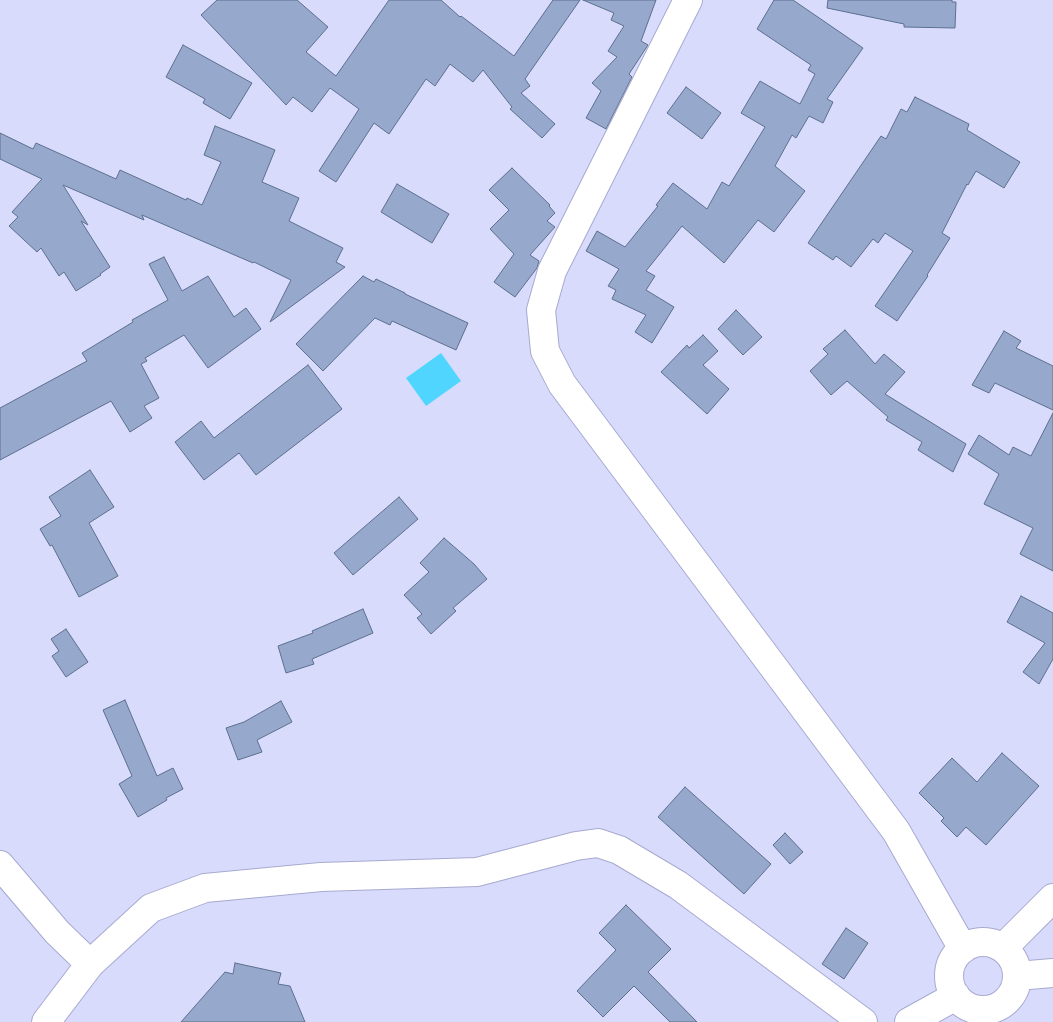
<!DOCTYPE html>
<html>
<head>
<meta charset="utf-8">
<style>
  body { margin:0 }
  canvas { display:block; background:#d9dbfc }
</style>
</head>
<body>
<canvas width="1053" height="1022"></canvas>
<script>
const c = document.querySelector('canvas').getContext('2d');
c.lineJoin = 'round';
function fillPath(path, color) {
  c.fillStyle = color;
  c.fill(path, 'evenodd');
}
function shape(rows) {
  const path = new Path2D();
  for (const r of rows) {
    if (r.length === 3) {
      path.moveTo(r[0] + r[2], r[1]);
      path.arc(r[0], r[1], r[2], 0, 2 * Math.PI);
      continue;
    }
    path.moveTo(r[0], r[1]);
    for (let i = 2; i < r.length; i += 2) path.lineTo(r[i], r[i + 1]);
  }
  return path;
}
function trace(path, color, width, dash) {
  c.strokeStyle = color;
  c.lineWidth = width;
  c.lineCap = dash ? 'butt' : 'round';
  c.setLineDash(dash || []);
  c.stroke(path);
}
const water = shape([
  [441,353,461,381,426,406,406,378]
]);
const building = shape([
  [217,0,297,0,328,27,306,52,336,76,389,0,441,0,460,17,461,16,514,56,553,0,580,0,525,79,530,86,521,93,555,124,542,138,510,109,512,107,483,70,473,82,450,64,435,86,426,79,389,134,374,123,336,182,319,171,359,109,330,88,312,112,293,97,286,105,201,15,217,0],
  [583,0,656,0,641,41,648,45,629,74,632,77,606,129,586,118,601,91,592,83,617,57,608,51,624,26,611,20,614,13,583,0],
  [774,0,793,0,863,48,827,99,833,102,823,123,809,116,796,138,792,135,775,166,805,191,774,232,758,220,724,263,682,226,646,271,655,276,646,290,674,307,652,343,635,332,646,315,612,299,616,290,608,286,619,269,586,251,597,231,625,247,658,206,656,205,673,183,707,209,722,182,729,186,765,127,741,113,760,81,800,104,815,74,808,70,811,65,757,29,774,0],
  [828,0,952,0,952,2,956,2,955,28,904,27,904,24,827,8,828,0],
  [183,45,252,83,230,119,203,103,205,99,166,77,183,45],
  [686,87,721,113,702,139,667,113,686,87],
  [915,97,969,124,967,130,1020,162,1004,188,976,171,968,185,967,184,942,233,950,238,927,275,928,276,897,321,875,306,913,251,885,233,878,243,873,239,851,267,836,256,833,260,808,243,881,136,886,139,901,109,907,112,915,97],
  [215,126,275,150,262,182,299,198,289,221,343,248,336,262,345,267,270,322,291,280,254,262,253,263,142,215,144,220,63,185,88,225,81,221,110,267,100,274,101,275,76,291,64,272,59,276,41,248,37,252,9,226,18,217,12,212,42,179,0,159,0,133,33,149,36,143,116,179,120,170,186,200,187,198,202,205,221,162,204,155,215,126],
  [512,168,550,205,549,206,555,213,547,221,555,227,530,255,539,261,537,268,515,297,494,282,514,254,490,229,509,210,489,190,512,168],
  [397,184,449,214,432,243,381,212,397,184],
  [164,257,182,291,208,276,234,317,246,308,261,329,208,368,184,335,145,358,147,361,141,364,159,398,144,406,152,418,130,432,111,401,0,460,0,408,87,361,82,353,133,322,132,320,168,300,149,264,164,257],
  [363,276,374,282,376,279,405,293,405,294,468,323,456,350,392,321,390,325,375,318,323,371,296,344,363,276],
  [736,310,762,337,743,355,718,329,736,310],
  [845,330,875,364,884,354,905,372,885,394,966,444,953,472,918,450,922,442,886,420,888,417,847,381,831,395,810,371,828,354,823,349,845,330],
  [1004,331,1021,341,1016,348,1053,366,1053,410,995,383,989,393,972,385,1004,331],
  [703,335,718,351,703,365,729,389,707,414,661,372,687,345,689,348,703,335],
  [308,365,342,409,256,475,239,453,204,480,175,442,201,421,214,438,308,365],
  [1053,413,1053,571,1020,554,1033,528,984,504,999,474,968,454,979,435,1009,455,1013,447,1031,456,1053,413],
  [90,470,114,507,89,523,118,576,79,597,52,545,50,546,40,529,61,516,49,497,90,470],
  [399,497,418,519,353,575,334,553,399,497],
  [444,538,474,564,487,579,453,608,456,611,431,634,417,618,422,614,404,595,429,572,420,563,444,538],
  [1021,596,1053,613,1053,659,1039,684,1023,672,1045,643,1007,622,1021,596],
  [363,609,373,633,312,659,314,664,286,673,278,646,313,633,312,631,363,609],
  [66,629,88,662,66,677,52,656,59,651,51,639,66,629],
  [125,700,157,776,173,768,183,789,166,798,167,800,138,817,119,784,132,776,103,710,125,700],
  [281,701,292,722,257,740,262,752,238,760,226,728,244,722,281,701],
  [1002,753,1039,786,986,845,966,827,957,837,941,821,944,818,919,793,952,758,977,782,1002,753],
  [685,787,771,864,744,894,658,817,685,787],
  [785,833,803,852,790,864,773,845,785,833],
  [626,905,671,949,648,972,697,1022,670,1022,634,986,603,1017,577,991,616,950,599,933,626,905],
  [846,928,868,943,844,979,822,964,846,928],
  [235,963,281,973,278,984,290,986,305,1022,181,1022,225,972,233,974,235,963]
]);
const minor = shape([
  [688,0,552,271,541,310,545,351,562,384,896,831,963,949],
  [0,865,57,932,90,964],
  [983,976,34],
  [1003,948,1053,898],
  [1017,976,1053,973],
  [46,1022,90,964,151,908,205,888,321,877,477,872,576,846,598,843,619,850,678,885,863,1022],
  [909,1022,956,996]
]);
fillPath(water, '#50d6fe');
fillPath(building, '#96a9cc');
trace(building, '#5c6f8f', 1);
trace(minor, '#a7aad0', 30);
trace(minor, '#fff', 28);
</script>
</body>
</html>
